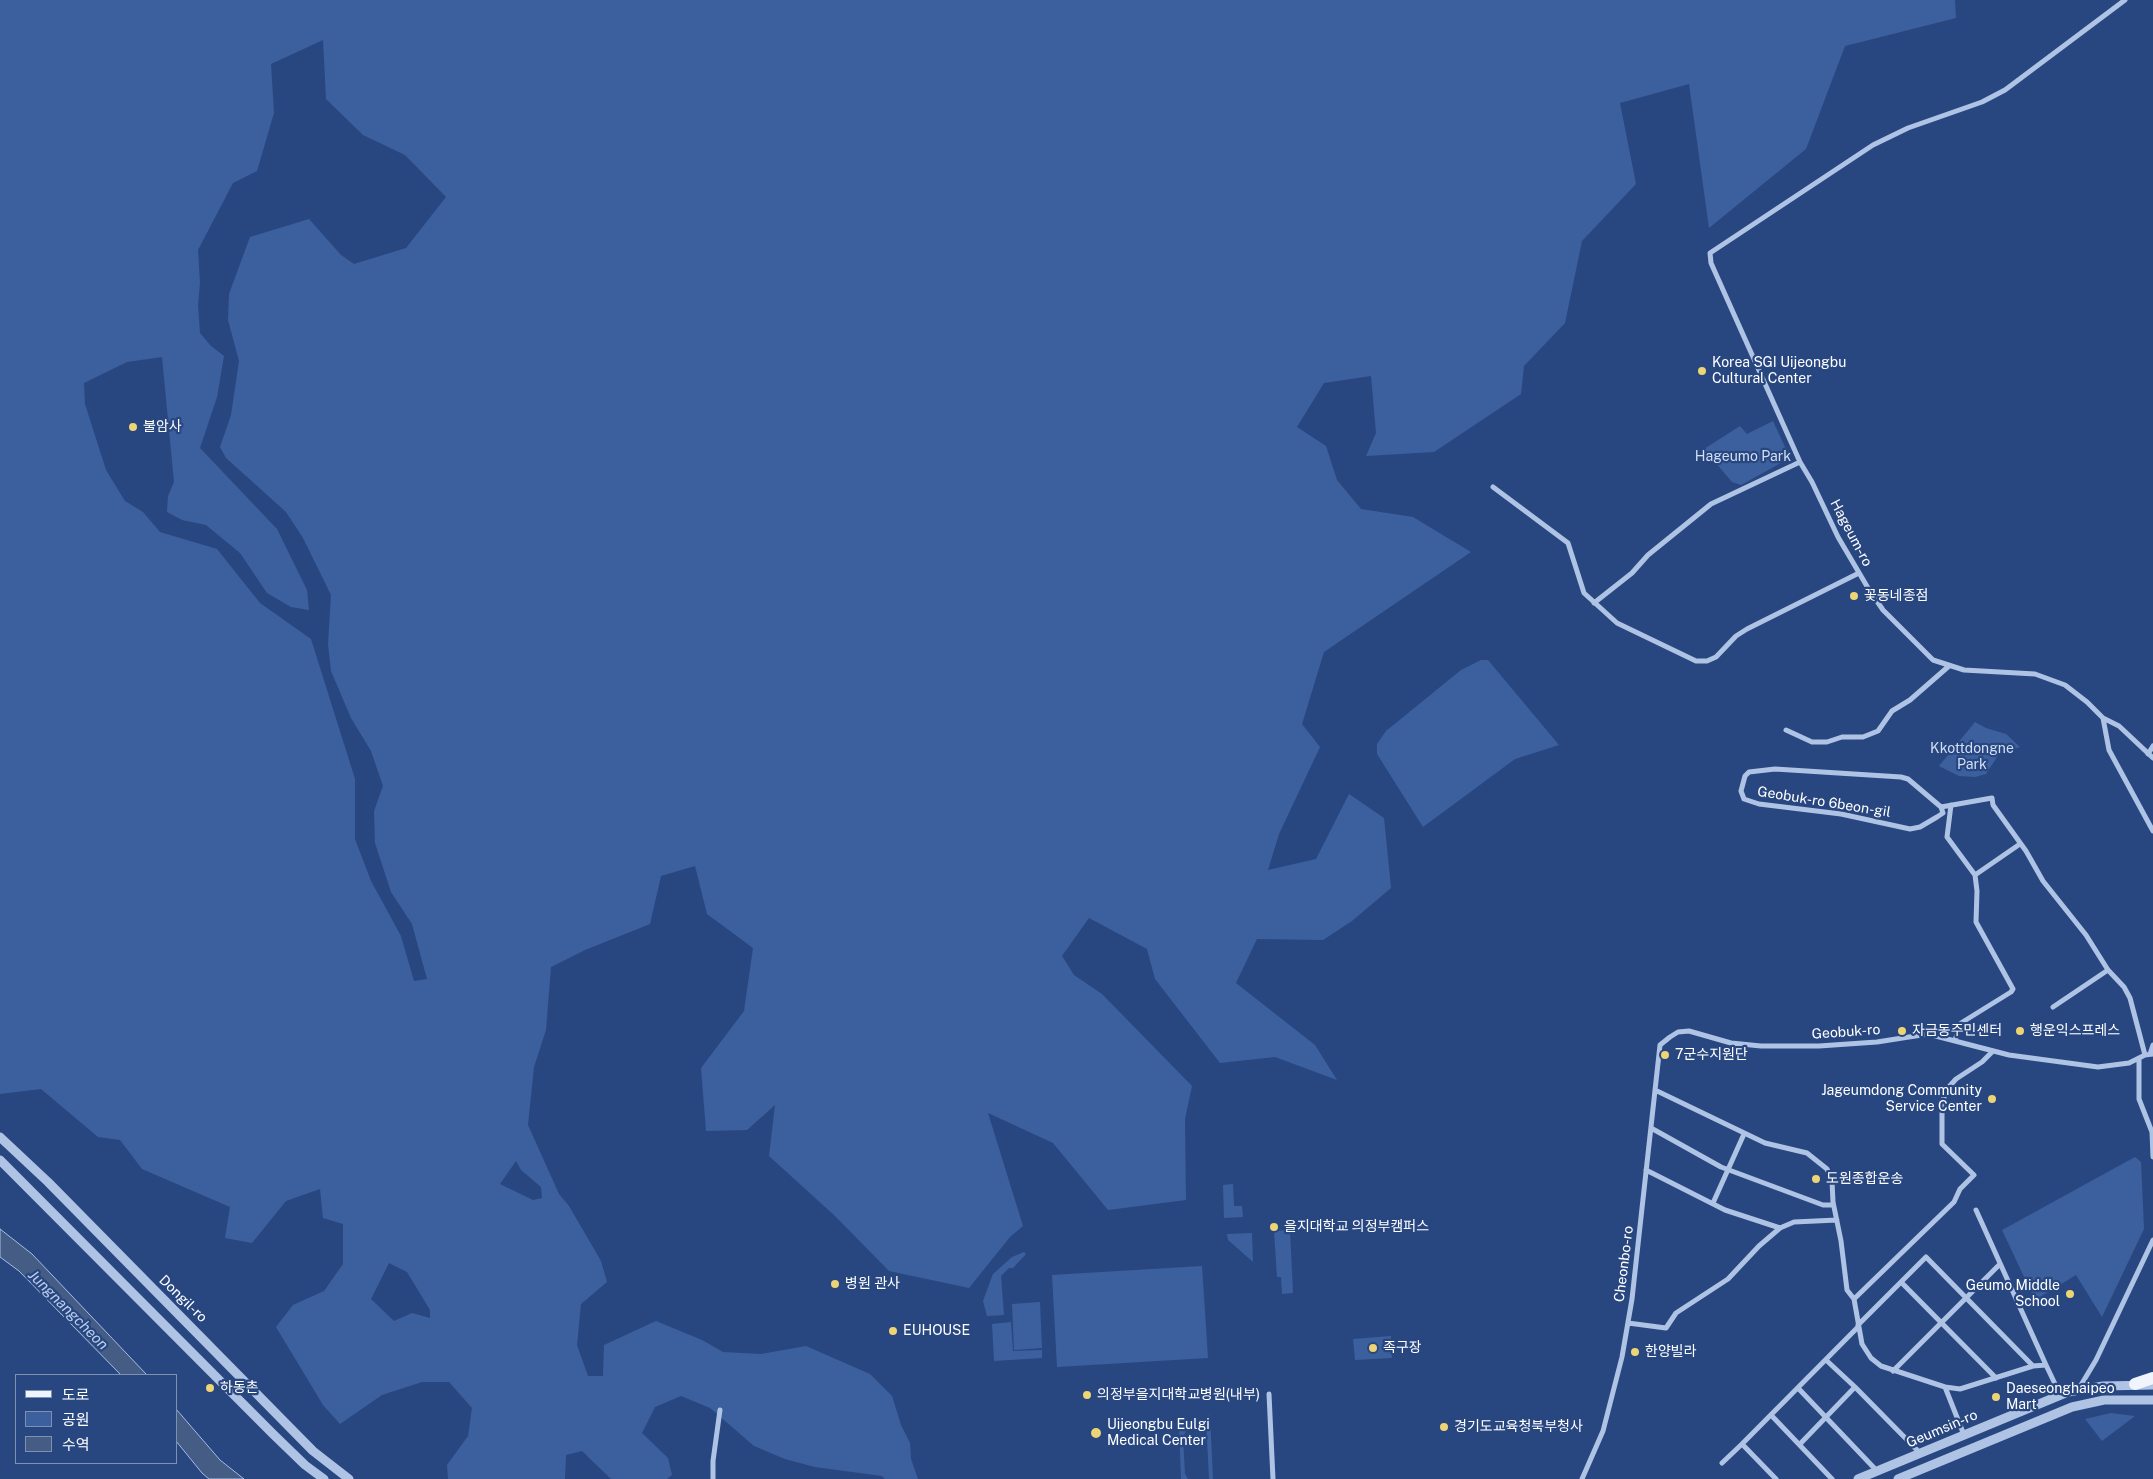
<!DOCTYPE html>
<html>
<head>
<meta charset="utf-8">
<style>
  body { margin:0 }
  #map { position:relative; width:2153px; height:1479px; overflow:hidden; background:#284780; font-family:"Public Sans","Noto Sans KR",sans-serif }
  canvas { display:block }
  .legend { position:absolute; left:15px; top:1374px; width:162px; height:90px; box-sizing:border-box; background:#284780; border:1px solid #7e91b3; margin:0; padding:6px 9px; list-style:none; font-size:15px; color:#fff }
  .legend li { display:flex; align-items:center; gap:10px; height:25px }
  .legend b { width:25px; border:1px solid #7e91b3 }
</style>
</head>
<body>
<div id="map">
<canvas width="2153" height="1479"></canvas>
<ul class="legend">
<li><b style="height:6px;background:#eff4fd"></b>도로</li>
<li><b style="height:14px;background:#3c609d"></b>공원</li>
<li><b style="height:14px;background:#455c85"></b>수역</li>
</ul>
</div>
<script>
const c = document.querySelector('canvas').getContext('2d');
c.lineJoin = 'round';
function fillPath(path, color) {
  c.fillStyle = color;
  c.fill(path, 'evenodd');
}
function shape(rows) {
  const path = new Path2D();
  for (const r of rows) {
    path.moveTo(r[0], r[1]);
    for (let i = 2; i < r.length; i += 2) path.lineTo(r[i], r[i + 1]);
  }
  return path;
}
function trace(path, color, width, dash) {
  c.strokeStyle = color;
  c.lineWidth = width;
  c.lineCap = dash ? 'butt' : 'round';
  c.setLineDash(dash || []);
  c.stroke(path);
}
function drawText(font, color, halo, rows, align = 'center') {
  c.font = font + ' "Public Sans","Noto Sans KR",sans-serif';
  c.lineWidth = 4.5;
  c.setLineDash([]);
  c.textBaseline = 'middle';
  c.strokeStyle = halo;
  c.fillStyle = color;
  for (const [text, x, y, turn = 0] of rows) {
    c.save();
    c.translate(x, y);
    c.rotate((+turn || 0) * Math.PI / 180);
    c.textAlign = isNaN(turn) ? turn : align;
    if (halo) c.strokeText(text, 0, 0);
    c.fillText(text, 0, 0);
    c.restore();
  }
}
const green = shape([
  [0,0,1955,0,1956,18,1845,46,1806,149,1709,228,1689,84,1620,103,1636,184,1582,241,1565,323,1524,366,1521,394,1434,452,1366,456,1376,433,1371,376,1324,383,1297,427,1326,446,1337,480,1361,509,1413,517,1471,552,1324,652,1302,724,1320,747,1279,834,1268,870,1316,859,1349,794,1384,818,1391,888,1352,921,1323,940,1257,939,1236,983,1315,1045,1337,1080,1275,1057,1220,1063,1155,979,1147,949,1089,918,1062,956,1074,975,1102,994,1192,1086,1185,1119,1186,1200,1108,1210,1053,1143,988,1113,1023,1226,1010,1237,969,1288,889,1271,835,1216,769,1156,775,1105,747,1130,706,1131,701,1068,744,1011,753,948,707,914,695,866,661,876,650,924,585,950,551,967,546,1030,534,1067,528,1125,559,1194,569,1206,601,1261,607,1282,581,1304,577,1345,588,1376,603,1376,604,1345,656,1321,702,1340,723,1352,761,1354,806,1346,870,1374,892,1396,901,1425,910,1443,911,1459,918,1479,885,1479,882,1476,815,1467,785,1459,754,1446,710,1408,681,1396,655,1407,642,1433,668,1458,672,1475,667,1479,611,1479,582,1451,566,1455,565,1479,448,1479,447,1465,468,1436,472,1408,449,1382,422,1382,382,1395,340,1424,323,1405,276,1327,293,1305,324,1291,343,1264,343,1224,323,1218,320,1189,286,1201,252,1243,225,1238,230,1207,142,1169,120,1140,98,1137,41,1089,0,1094],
  [323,40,326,99,363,135,405,155,446,197,406,248,354,264,341,255,309,219,250,237,229,294,228,320,239,361,231,415,220,447,226,458,286,512,303,538,331,595,328,644,331,671,351,718,371,751,383,786,374,811,375,843,391,892,412,924,427,979,414,981,401,936,371,881,355,839,355,779,311,639,260,603,217,549,160,532,143,512,125,501,106,470,85,404,84,383,127,362,162,357,174,482,168,496,167,512,182,520,206,525,240,553,267,593,291,607,309,610,307,590,277,529,200,448,217,397,224,356,211,346,200,333,198,305,200,283,198,250,233,183,257,171,274,113,271,64],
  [516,1161,521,1170,541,1187,542,1198,533,1200,500,1184],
  [389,1263,407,1272,430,1310,430,1318,412,1313,394,1321,371,1299],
  [1773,421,1790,458,1741,485,1732,482,1704,449,1740,426,1747,434],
  [1481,660,1488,660,1559,745,1515,759,1423,827,1377,754,1377,744,1386,731,1461,670],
  [1975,722,1986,728,2006,734,2020,747,1999,754,1986,774,1975,777,1959,776,1939,766],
  [2135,1157,2141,1162,2144,1229,2102,1317,2076,1275,2035,1300,2002,1230],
  [1233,1184,1234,1206,1242,1206,1243,1217,1224,1218,1223,1185],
  [1290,1230,1293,1293,1282,1294,1281,1277,1277,1277,1274,1231],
  [1252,1233,1253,1262,1228,1240,1227,1234],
  [1024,1252,1026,1254,1013,1268,1009,1268,1001,1276,1004,1315,987,1316,983,1301,993,1274,1012,1257],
  [1202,1266,1208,1358,1057,1367,1052,1275],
  [1040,1302,1042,1348,1014,1350,1012,1304],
  [1011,1322,1013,1351,1042,1350,1042,1358,994,1361,992,1324],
  [1391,1336,1392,1358,1355,1360,1353,1339],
  [2111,1413,2135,1416,2102,1441,2085,1419],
  [1210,1415,1213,1479,1209,1479,1206,1418],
  [1183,1421,1188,1425,1183,1438,1185,1474,1188,1479,1181,1479,1179,1426]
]);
const water = shape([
  [0,1229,32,1254,147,1375,121,1375,19,1271,0,1257,0,1229],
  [176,1409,220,1460,244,1479,209,1479,202,1473,176,1441,176,1409]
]);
const minor = shape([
  [2125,0,2005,90,1982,102,1908,128,1873,145,1710,253,1711,263,1800,462,1812,482,1838,537,1868,588,1883,610,1933,660,1964,670,2035,674,2065,685,2087,702,2103,718,2119,726,2153,758],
  [1493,487,1568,543,1584,593,1617,623,1696,661,1707,661,1716,657,1736,636,1747,629,1859,573],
  [1594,603,1632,573,1648,555,1711,504,1800,462],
  [2103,718,2109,750,2153,831],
  [1786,730,1812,742,1827,742,1842,737,1863,737,1878,731,1892,711,1910,700,1949,666],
  [2148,754,2153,746],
  [1951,805,1947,837,1975,875,1977,891,1976,922,2013,989,2011,992,1961,1023,1955,1040],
  [1941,807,1908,779,1901,777,1775,769,1749,772,1745,776,1741,791,1744,799,1759,804,1841,814,1910,829,1920,827,1937,817,1943,813,1941,807,1992,798,1993,805,2026,851,2043,881,2086,935,2108,970,2124,987,2130,998,2145,1055],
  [1975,875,2020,844],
  [2053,1007,2108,970],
  [2150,1054,2153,1045],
  [2139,1058,2139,1099,2152,1132,2153,1157],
  [1655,1090,1765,1143,1807,1153,1827,1169,1832,1181,1833,1202,1841,1241,1847,1290,1854,1299,1862,1344,1871,1358,1881,1366,1945,1387,1960,1389,2033,1366,2046,1365,2056,1386,2064,1393],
  [1651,1128,1721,1167,1823,1205,1833,1205],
  [1646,1170,1725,1210,1780,1228],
  [1713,1203,1744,1134],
  [1976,1210,2046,1365],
  [1901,1282,1996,1378],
  [1854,1299,1954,1202,1960,1189,1974,1175,1942,1144,1942,1103,1947,1089,1956,1079,1982,1062,1993,1051],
  [1628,1323,1666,1328,1676,1313,1728,1279,1759,1246,1780,1228,1794,1222,1837,1220],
  [1858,1325,1926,1257,2033,1366],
  [1826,1360,1855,1387,1920,1453],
  [1893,1371,2000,1264],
  [1945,1387,1964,1435],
  [1798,1388,1877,1471],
  [2078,1390,2096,1360,2153,1240],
  [1269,1394,1273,1479],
  [1771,1415,1832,1479],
  [1800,1444,1855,1387],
  [1722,1463,1742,1444],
  [713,1479,713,1461,720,1410],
  [1582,1479,1603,1431,1622,1357,1632,1299,1660,1045,1670,1037,1678,1032,1689,1031,1731,1043,1761,1046,1819,1046,1877,1042,1928,1034,2009,1055,2098,1067,2129,1063,2145,1055,2153,1054],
  [1776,1479,1742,1444,1858,1327]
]);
const tertiary = shape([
  [0,1137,48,1182,313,1451,349,1479],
  [0,1160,273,1434,305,1465,324,1479],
  [1858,1479,2068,1392,2103,1386,2153,1385],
  [1898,1479,2072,1407,2104,1400,2153,1400]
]);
const primary = shape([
  [2135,1384,2153,1378]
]);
const markers = [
  [1702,371,5,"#edd475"],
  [133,427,5,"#edd475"],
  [1854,596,5,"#edd475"],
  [1902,1031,5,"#edd475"],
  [2020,1031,5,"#edd475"],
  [1665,1055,5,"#edd475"],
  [1992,1099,5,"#edd475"],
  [1816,1179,5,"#edd475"],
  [1274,1227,5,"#edd475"],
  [835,1284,5,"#edd475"],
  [2070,1294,5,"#edd475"],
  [893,1331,5,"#edd475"],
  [1373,1348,5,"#edd475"],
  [1635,1352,5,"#edd475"],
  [210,1388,5,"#edd475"],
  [1087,1395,5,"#edd475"],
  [1996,1397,5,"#edd475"],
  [1444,1427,5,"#edd475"],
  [1096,1433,6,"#edd475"]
];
const poiNames = [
  ["Korea SGI Uijeongbu",1712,363],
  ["Cultural Center",1712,379],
  ["불암사",143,427],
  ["꽃동네종점",1864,596],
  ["자금동주민센터",1912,1031],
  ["행운익스프레스",2030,1031],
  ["7군수지원단",1675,1055],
  ["Jageumdong Community",1982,1091,"right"],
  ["Service Center",1982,1107,"right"],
  ["도원종합운송",1826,1179],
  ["을지대학교 의정부캠퍼스",1284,1227],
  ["병원 관사",845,1284],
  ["Geumo Middle",2060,1286,"right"],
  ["School",2060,1302,"right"],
  ["EUHOUSE",903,1331],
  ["족구장",1383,1348],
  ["한양빌라",1645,1352],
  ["하동촌",220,1388],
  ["Daeseonghaipeo",2006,1389],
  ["Mart",2006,1405],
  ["의정부을지대학교병원(내부)",1097,1395],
  ["Uijeongbu Eulgi",1107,1425],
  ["Medical Center",1107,1441],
  ["경기도교육청북부청사",1454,1427]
];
const parkNames = [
  ["Hageumo Park",1743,457],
  ["Kkottdongne",1972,749],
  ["Park",1972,765]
];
const streetNames = [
  ["Hageum-ro",1851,533,62],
  ["Geobuk-ro 6beon-gil",1824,802,9],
  ["Geobuk-ro",1846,1032,-4],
  ["Cheonbo-ro",1624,1264,-83],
  ["Dongil-ro",183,1299,44],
  ["Geumsin-ro",1942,1429,-23]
];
const waterNames = [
  ["Jungnangcheon",68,1310,45]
];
fillPath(green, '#3c609d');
fillPath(water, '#455c85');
trace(water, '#a3bde6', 1);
trace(minor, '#afc3e5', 5);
trace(tertiary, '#afc3e5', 9);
trace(primary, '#eff4fd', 12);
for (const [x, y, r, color] of markers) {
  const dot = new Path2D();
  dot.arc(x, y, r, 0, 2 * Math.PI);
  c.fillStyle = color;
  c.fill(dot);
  trace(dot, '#284780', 2);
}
drawText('14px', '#fff', '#284780', poiNames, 'left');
drawText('14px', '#d2dff5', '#284780', parkNames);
drawText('14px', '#fff', '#284780', streetNames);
drawText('italic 15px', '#baceed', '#284780', waterNames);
</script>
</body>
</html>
